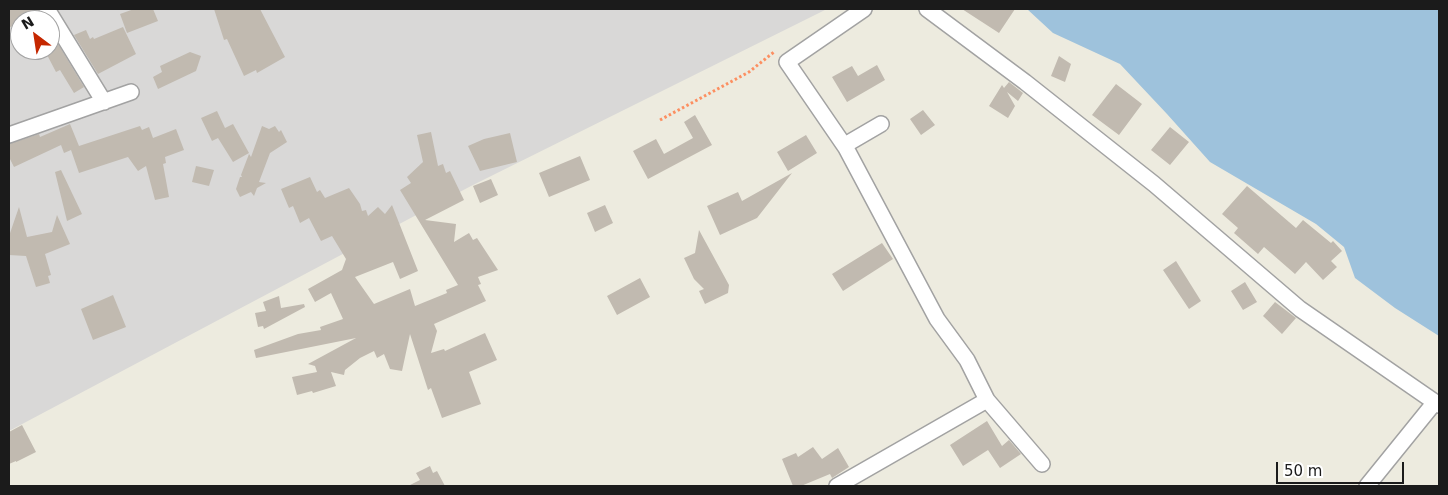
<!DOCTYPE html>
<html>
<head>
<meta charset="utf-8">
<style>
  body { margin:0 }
  #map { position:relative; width:1448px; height:495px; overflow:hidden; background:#edebdf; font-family:"DejaVu Sans",sans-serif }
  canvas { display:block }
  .frame { position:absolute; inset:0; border:10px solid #1b1b1b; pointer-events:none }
  .north { position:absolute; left:10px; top:10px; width:50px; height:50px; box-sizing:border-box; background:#fff; border:1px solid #a4a4a4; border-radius:50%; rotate:329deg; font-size:14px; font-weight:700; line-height:20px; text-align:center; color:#1b1b1b }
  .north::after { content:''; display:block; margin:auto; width:18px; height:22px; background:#c52700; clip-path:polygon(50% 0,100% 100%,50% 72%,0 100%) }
  .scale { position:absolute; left:1276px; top:462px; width:128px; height:22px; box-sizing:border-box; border:2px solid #1b1b1b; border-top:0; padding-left:6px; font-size:15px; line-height:18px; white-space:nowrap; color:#1b1b1b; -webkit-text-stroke:4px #fff; paint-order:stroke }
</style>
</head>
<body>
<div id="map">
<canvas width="1448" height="495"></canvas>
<div class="frame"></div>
<div class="north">N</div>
<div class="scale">50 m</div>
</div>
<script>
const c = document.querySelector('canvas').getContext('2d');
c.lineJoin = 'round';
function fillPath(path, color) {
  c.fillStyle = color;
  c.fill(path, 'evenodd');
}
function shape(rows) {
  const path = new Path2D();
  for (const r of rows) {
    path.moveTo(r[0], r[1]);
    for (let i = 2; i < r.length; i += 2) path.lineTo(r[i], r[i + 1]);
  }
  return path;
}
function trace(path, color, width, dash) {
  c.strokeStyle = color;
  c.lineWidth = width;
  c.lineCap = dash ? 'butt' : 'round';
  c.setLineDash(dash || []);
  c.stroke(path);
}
const residential = shape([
  [9,9,827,9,471,186,9,431],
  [20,20,50,20,50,50,20,50]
]);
const water = shape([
  [1027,9,1439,9,1439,336,1395,308,1355,278,1344,247,1316,224,1210,162,1167,114,1120,64,1053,33]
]);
const building = shape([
  [9,9,38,9,38,11,22,20,20,20,20,21,9,28],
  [134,9,153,9,158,21,127,33,120,14],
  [214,9,260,9,285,57,257,73,256,70,244,76,227,39,224,40],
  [962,9,1015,9,999,33],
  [123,27,136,54,98,74,74,35,86,30,90,39,93,37,94,39],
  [58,44,84,87,74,93,60,70,56,72,45,51,50,50,50,48],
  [190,52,201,56,196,71,158,89,153,77,162,72,160,66],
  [1059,56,1071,64,1065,82,1051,76],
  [877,65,885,80,847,102,832,77,852,66,858,76],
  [1009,82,1023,93,1018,101,1007,92,1015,106,1008,118,989,106,1002,85,1004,88],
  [1116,84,1142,104,1119,135,1092,115],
  [923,110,935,125,921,135,910,119],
  [217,111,225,128,233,124,249,153,233,162,218,138,212,141,201,118],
  [695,115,712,145,648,179,633,151,656,139,664,154,693,138,684,122],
  [70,124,79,146,140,126,142,130,149,127,153,138,176,129,184,150,165,157,166,163,163,164,169,197,155,200,146,166,138,171,128,157,79,173,71,150,64,153,61,145,14,167,9,157,9,144,39,134,40,137],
  [262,126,269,129,275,126,279,132,281,130,287,142,270,153,259,182,266,183,257,188,254,196,251,192,240,197,236,189,240,177,242,177,241,175,249,154,251,157],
  [1170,127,1189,142,1170,165,1151,150],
  [431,132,438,166,443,164,446,173,450,171,464,200,425,220,456,224,454,242,469,233,473,240,477,238,498,270,478,277,481,284,478,285,486,301,434,324,437,331,431,353,444,349,445,351,485,333,497,360,469,372,481,404,442,418,431,388,428,390,410,334,402,371,390,369,384,354,377,358,374,351,360,358,345,370,344,375,331,372,336,386,313,393,312,391,297,395,292,377,317,372,315,366,308,364,356,338,256,358,254,350,298,334,321,330,320,327,343,319,331,293,315,302,308,289,342,270,346,259,332,236,321,241,309,218,300,223,293,206,289,208,281,189,310,177,317,192,320,190,325,198,349,188,360,204,362,211,366,210,368,216,378,207,385,214,392,205,418,271,400,279,393,262,355,277,374,304,410,289,415,306,447,293,446,290,458,285,400,190,411,183,407,177,423,162,417,135],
  [510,133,517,162,480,171,468,146,484,139],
  [806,135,817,153,788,171,777,152],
  [580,156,590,180,549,197,539,173],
  [196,166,214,170,209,186,192,182],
  [61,170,82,214,67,221,55,172],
  [792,173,757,218,720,235,707,206,738,192,742,201],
  [491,179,498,195,480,203,473,186],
  [1247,186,1296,228,1303,220,1331,243,1333,241,1342,251,1331,261,1337,267,1323,280,1306,262,1295,274,1264,247,1258,254,1234,233,1238,228,1222,214],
  [605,205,613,223,595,232,587,213],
  [19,207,27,237,52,232,57,215,70,244,45,254,51,275,48,276,50,283,36,287,26,256,9,255,9,236],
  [699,230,729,285,728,293,705,304,699,291,704,289,694,279,684,258,695,253],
  [882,243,893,259,843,291,832,274],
  [1176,261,1201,301,1189,309,1163,270],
  [640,278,650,297,617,315,607,296],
  [1245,282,1257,302,1243,310,1231,291],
  [113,295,126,327,93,340,81,309],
  [279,296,281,308,304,304,305,307,264,329,263,326,258,327,255,313,266,311,263,302],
  [1275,302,1296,318,1282,334,1263,316],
  [987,421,1002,446,1009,440,1021,454,1000,468,988,450,963,466,950,445],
  [22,425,36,452,16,462,16,461,9,464,9,432],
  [813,447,822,459,838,448,849,467,832,478,830,474,801,486,793,486,782,459,796,453,798,457],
  [430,466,433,473,437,471,445,486,408,486,420,480,416,473]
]);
const path = shape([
  [660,120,749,72,774,52]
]);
const street = shape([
  [47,9,104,102],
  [864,9,787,62,846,148,937,319,967,360,987,400,1042,464],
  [927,9,1025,82,1154,184,1300,309,1439,405],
  [9,135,131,92],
  [845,145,881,124],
  [837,486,987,400],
  [1367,486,1435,402]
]);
fillPath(residential, '#d9d8d7');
fillPath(water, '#9ec2dc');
fillPath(building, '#c1bab0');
trace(street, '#a2a2a2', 18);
trace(path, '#fc8f61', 3, [2.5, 2.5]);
trace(street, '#fff', 15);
</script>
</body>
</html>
